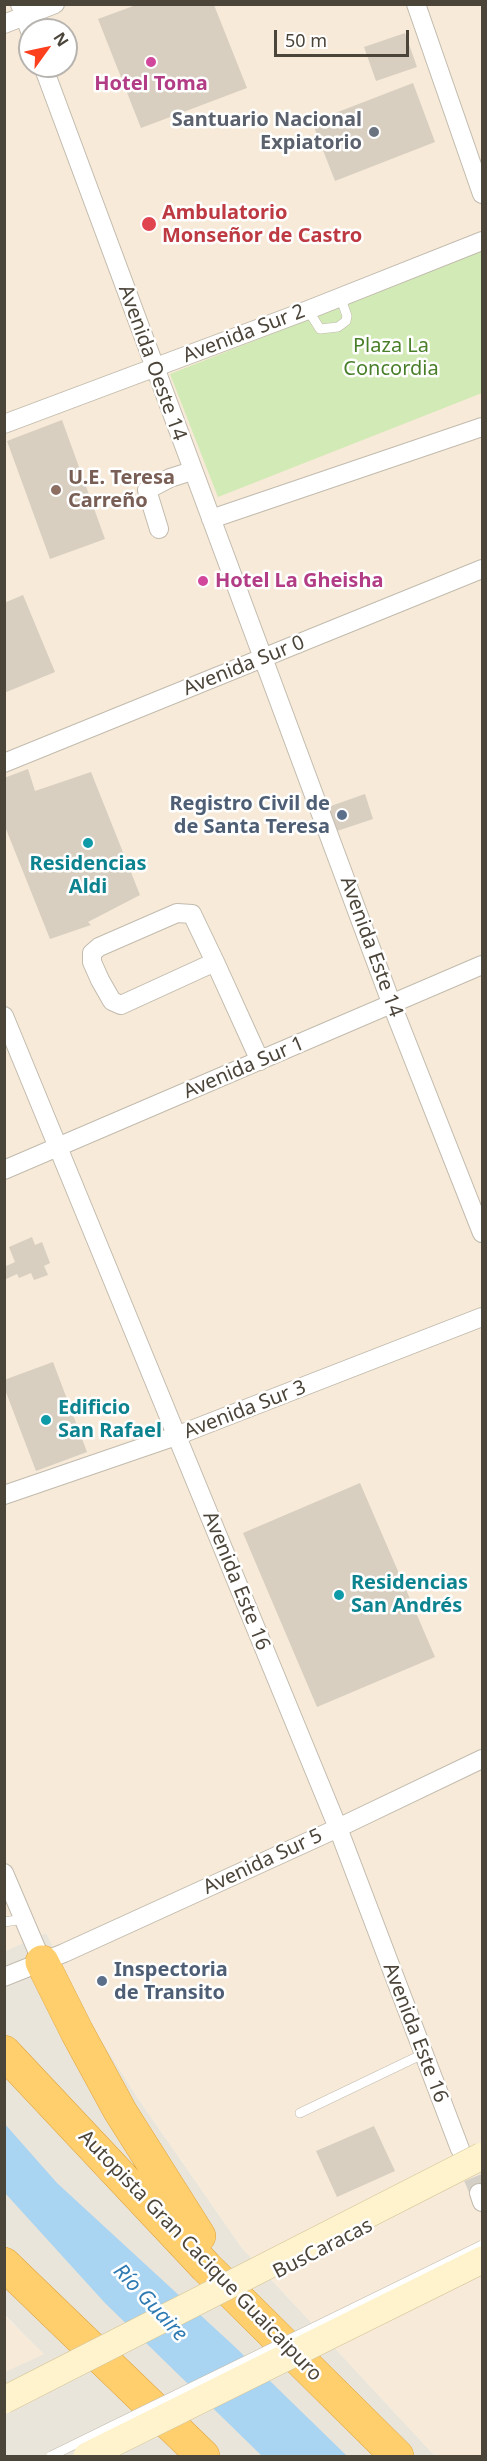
<!DOCTYPE html>
<html>
<head>
<meta charset="utf-8">
<style>
  body { margin:0 }
  #map { position:relative; width:487px; height:2461px; overflow:hidden; background:#f6f3ec; font-family:"Noto Sans",sans-serif }
  canvas { display:block }
  .frame { position:absolute; inset:0; border:6px solid #4b4439; pointer-events:none }
  .north { position:absolute; left:18px; top:18px; width:60px; height:60px; box-sizing:border-box; background:#fff; border:2px solid #b7b4b0; border-radius:50%; rotate:57deg; font-size:16px; font-weight:700; line-height:24px; text-align:center; color:#4b4439 }
  .north::after { content:''; display:block; margin:auto; width:21px; height:27px; background:#fc3f1d; clip-path:polygon(50% 0,100% 100%,50% 72%,0 100%) }
  .scale { position:absolute; left:274px; top:30px; width:135px; height:27px; box-sizing:border-box; border:3px solid #4b4439; border-top:0; padding-left:8px; font-size:18px; line-height:21px; white-space:nowrap; color:#4b4439; -webkit-text-stroke:4px #fff; paint-order:stroke }
</style>
</head>
<body>
<div id="map">
<canvas width="487" height="2461"></canvas>
<div class="frame"></div>
<div class="north">N</div>
<div class="scale">50 m</div>
</div>
<script>
const c = document.querySelector('canvas').getContext('2d');
c.lineJoin = 'round';
function fillPath(path, color) {
  c.fillStyle = color;
  c.fill(path, 'evenodd');
}
function shape(rows) {
  const path = new Path2D();
  for (const r of rows) {
    path.moveTo(r[0], r[1]);
    for (let i = 2; i < r.length; i += 2) path.lineTo(r[i], r[i + 1]);
  }
  return path;
}
function trace(path, color, width, dash) {
  c.strokeStyle = color;
  c.lineWidth = width;
  c.lineCap = dash ? 'butt' : 'round';
  c.setLineDash(dash || []);
  c.stroke(path);
}
function drawText(font, color, halo, rows, align = 'center') {
  c.font = font + ' "Noto Sans",sans-serif';
  c.lineWidth = 5;
  c.setLineDash([]);
  c.textBaseline = 'middle';
  c.strokeStyle = halo;
  c.fillStyle = color;
  for (const [text, x, y, turn = 0] of rows) {
    c.save();
    c.translate(x, y);
    c.rotate((+turn || 0) * Math.PI / 180);
    c.textAlign = isNaN(turn) ? turn : align;
    if (halo) c.strokeText(text, 0, 0);
    c.fillText(text, 0, 0);
    c.restore();
  }
}
const residential = shape([
  [46,1933,100,2038,137,2097,242,2248,435,2456,5,2456,4,2372,43,2354,5,2315,5,1951]
]);
const commercial = shape([
  [5,5,482,5,482,2456,435,2456,242,2248,137,2097,100,2038,46,1933,5,1951],
  [30,30,66,30,66,66,30,66],
  [4,2315,44,2354,5,2372,4,2372]
]);
const green = shape([
  [482,251,482,393,218,497,170,374]
]);
const water = shape([
  [4,2123,57,2183,234,2346,347,2456,262,2456,105,2303,5,2193]
]);
const building = shape([
  [136,5,214,5,247,88,141,128,98,19],
  [405,33,417,67,376,81,364,47],
  [413,83,435,142,335,181,312,122],
  [62,420,105,539,50,559,7,441],
  [23,595,55,672,4,693,4,603],
  [28,769,35,791,91,772,140,895,88,922,91,925,50,939,4,824,4,778],
  [365,794,373,819,337,831,328,807],
  [32,1237,35,1245,42,1242,50,1263,44,1266,48,1275,34,1280,31,1273,19,1278,17,1274,4,1280,4,1267,15,1262,9,1247],
  [53,1362,87,1452,36,1471,4,1387,4,1380],
  [360,1483,435,1657,317,1707,243,1533],
  [374,2126,395,2171,337,2197,316,2151]
]);
const streetTunnel = shape([
  [462,2153,479,2193]
]);
const lane = shape([
  [308,310,320,329,338,327,346,321,347,316,340,296],
  [4,1922,24,1919],
  [300,2113,423,2054]
]);
const street = shape([
  [20,4,30,31],
  [416,4,482,194],
  [4,24,55,4],
  [43,66,392,1005,482,1233],
  [4,424,308,310,482,241],
  [211,519,482,427],
  [159,529,147,490,170,478,192,471],
  [4,763,482,569],
  [215,962,121,1005,112,1001,100,980,92,962,92,953,99,947,177,913,192,914,215,962,260,1061],
  [4,1016,338,1828,460,2149],
  [4,1170,482,965],
  [4,1495,176,1436,482,1317],
  [4,1873,42,1962],
  [4,1977,64,1953,338,1828,482,1759],
  [479,2193,482,2202]
]);
const highway = shape([
  [42,1962,77,2032,120,2111,199,2236],
  [4,2052,206,2267,397,2456],
  [4,2264,203,2456]
]);
const laneBridge = shape([
  [51,2456,482,2245]
]);
const secondaryBridge = shape([
  [4,2400,482,2156],
  [87,2456,482,2260]
]);
const markers = [
  [151,62,6,"#d1479c"],
  [374,132,6,"#6b7280"],
  [149,224,8,"#e0444e"],
  [56,490,6,"#8d6e63"],
  [203,581,6,"#d1479c"],
  [342,815,6,"#5c6f8a"],
  [88,843,6,"#0f9aa8"],
  [46,1420,6,"#0f9aa8"],
  [339,1595,6,"#0f9aa8"],
  [102,1981,6,"#5c6f8a"]
];
const hotelNames = [
  ["Hotel Toma",151,84],
  ["Hotel La Gheisha",215,581,"left"]
];
const worshipNames = [
  ["Santuario Nacional",362,120],
  ["Expiatorio",362,143]
];
const healthNames = [
  ["Ambulatorio",162,213],
  ["Monseñor de Castro",162,236]
];
const streetNames = [
  ["Avenida Sur 2",244,334,-21],
  ["Avenida Oeste 14",152,363,70],
  ["Avenida Sur 0",244,666,-22],
  ["Avenida Este 14",371,947,70],
  ["Avenida Sur 1",244,1068,-23],
  ["Avenida Sur 3",245,1410,-21],
  ["Avenida Este 16",236,1581,68],
  ["Avenida Sur 5",263,1862,-25],
  ["Avenida Este 16",415,2033,69],
  ["BusCaracas",323,2249,-27],
  ["Autopista Gran Cacique Guaicaipuro",200,2256,46]
];
const parkNames = [
  ["Plaza La",391,346],
  ["Concordia",391,369]
];
const educationNames = [
  ["U.E. Teresa",68,478],
  ["Carreño",68,501]
];
const serviceNames = [
  ["Registro Civil de",330,804],
  ["de Santa Teresa",330,827],
  ["Inspectoria",114,1970,"left"],
  ["de Transito",114,1993,"left"]
];
const cultureNames = [
  ["Residencias",88,864,"center"],
  ["Aldi",88,887,"center"],
  ["Edificio",58,1408],
  ["San Rafael",58,1431],
  ["Residencias",351,1583],
  ["San Andrés",351,1606]
];
const waterNames = [
  ["Río Guaire",150,2303,47]
];
fillPath(residential, '#eae5da');
fillPath(commercial, '#f7ead8');
fillPath(green, '#d2eab5');
fillPath(water, '#a9d4f2');
fillPath(building, '#d8cfc1');
trace(streetTunnel, '#d4d0c8', 18, [18, 9]);
trace(lane, '#c2bbae', 10);
trace(street, '#c2bbae', 20);
trace(highway, '#e0a43c', 34);
trace(lane, '#fff', 9);
trace(street, '#fff', 18);
trace(highway, '#ffcf6e', 33);
trace(laneBridge, '#c2bbae', 10, []);
trace(secondaryBridge, '#d6c79b', 28, []);
trace(laneBridge, '#fff', 9);
trace(secondaryBridge, '#fff3cd', 27);
for (const [x, y, r, color] of markers) {
  const dot = new Path2D();
  dot.arc(x, y, r, 0, 2 * Math.PI);
  c.fillStyle = color;
  c.fill(dot);
  trace(dot, '#fff', 2);
}
drawText('bold 20px', '#b23c85', '#fff', hotelNames);
drawText('bold 20px', '#5b616d', '#fff', worshipNames, 'right');
drawText('bold 20px', '#be3a42', '#fff', healthNames, 'left');
drawText('20px', '#4b4439', '#fff', streetNames);
drawText('20px', '#4a7f2a', '#fff', parkNames);
drawText('bold 20px', '#785e54', '#fff', educationNames, 'left');
drawText('bold 20px', '#4e5e75', '#fff', serviceNames, 'right');
drawText('bold 20px', '#0d838f', '#fff', cultureNames, 'left');
drawText('italic 21px', '#2e7ab2', '#fff', waterNames);
</script>
</body>
</html>
